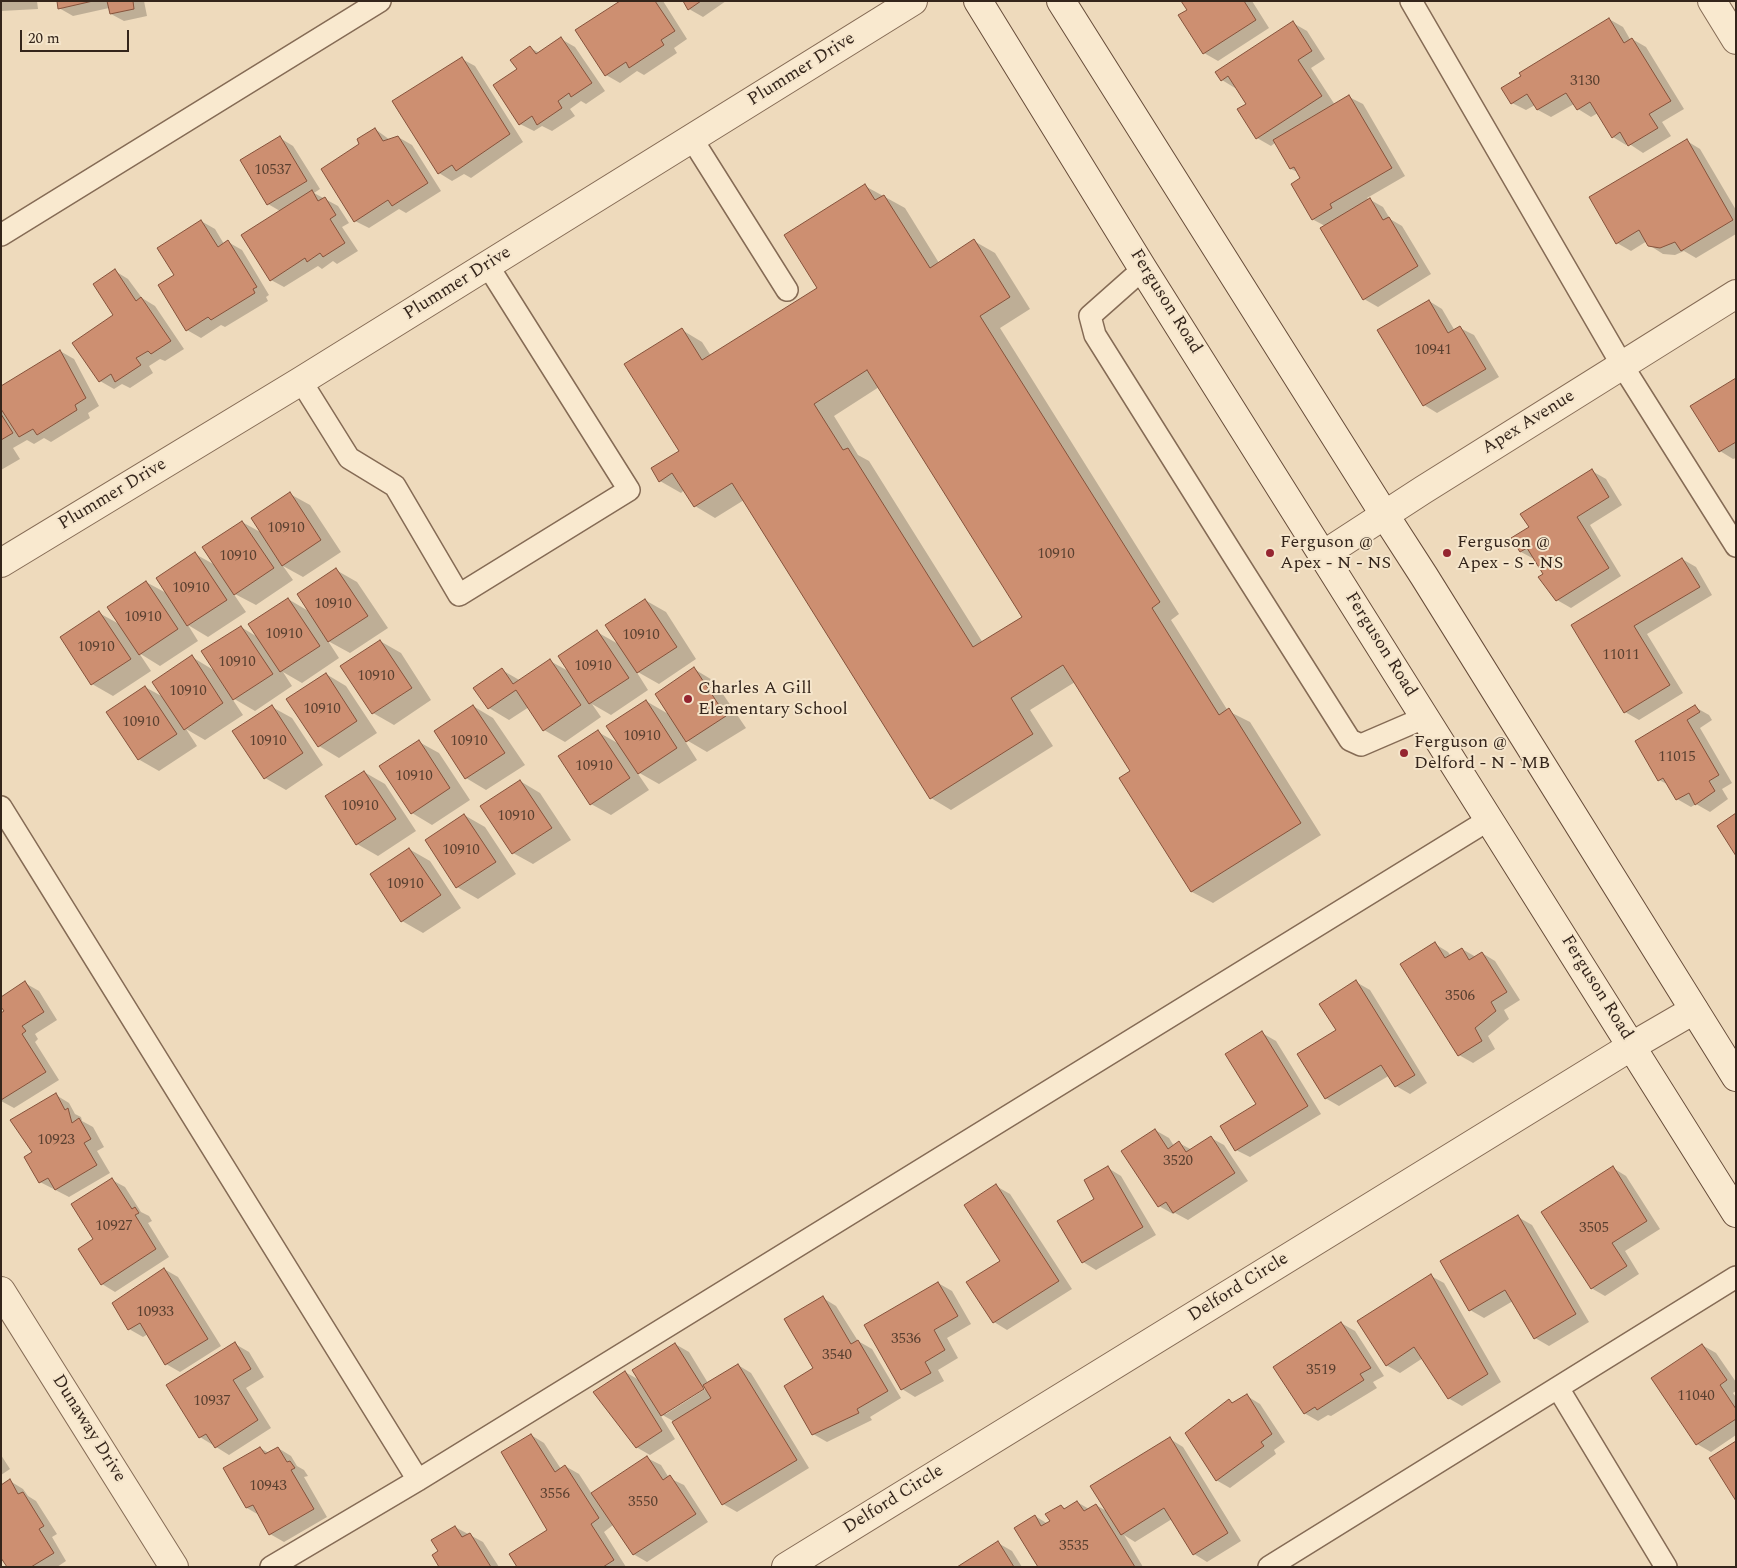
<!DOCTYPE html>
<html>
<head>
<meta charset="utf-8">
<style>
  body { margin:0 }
  #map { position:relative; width:1737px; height:1568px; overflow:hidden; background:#eedabc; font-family:Spectral,serif }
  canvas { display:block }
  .frame { position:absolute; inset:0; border:2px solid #34251b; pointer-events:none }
  .scale { position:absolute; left:20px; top:30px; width:109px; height:22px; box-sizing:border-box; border:2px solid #34251b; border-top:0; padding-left:6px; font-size:15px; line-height:18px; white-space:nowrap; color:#34251b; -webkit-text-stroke:4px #f5e5cb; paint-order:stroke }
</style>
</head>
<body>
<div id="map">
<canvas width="1737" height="1568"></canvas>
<div class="frame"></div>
<div class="scale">20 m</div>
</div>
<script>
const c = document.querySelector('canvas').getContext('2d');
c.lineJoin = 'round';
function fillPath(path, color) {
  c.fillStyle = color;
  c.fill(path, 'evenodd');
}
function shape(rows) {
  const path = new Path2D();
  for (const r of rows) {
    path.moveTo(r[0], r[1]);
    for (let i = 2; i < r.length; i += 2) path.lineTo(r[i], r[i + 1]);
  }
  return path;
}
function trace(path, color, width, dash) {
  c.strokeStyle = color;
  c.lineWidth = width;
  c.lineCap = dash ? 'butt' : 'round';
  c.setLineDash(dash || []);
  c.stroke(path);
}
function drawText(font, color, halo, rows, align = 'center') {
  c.font = font + ' Spectral,serif';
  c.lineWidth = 4;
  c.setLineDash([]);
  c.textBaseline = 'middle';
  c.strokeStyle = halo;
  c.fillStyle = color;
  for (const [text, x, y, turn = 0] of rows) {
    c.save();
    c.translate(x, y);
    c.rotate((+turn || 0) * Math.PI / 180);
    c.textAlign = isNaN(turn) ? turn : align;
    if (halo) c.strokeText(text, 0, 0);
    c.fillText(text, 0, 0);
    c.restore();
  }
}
const shadow = shape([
  [1,1,37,1,38,9,1,11],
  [58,1,144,1,147,16,124,21,111,14,109,8,73,16,59,8],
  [622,1,663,1,687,39,674,48,677,53,644,75,637,71,620,83,606,75],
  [684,1,726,1,703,17,689,9],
  [1183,1,1252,1,1269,28,1218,61,1204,53,1189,10],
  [1609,19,1623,27,1631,41,1632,39,1646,47,1684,109,1662,122,1671,136,1643,153,1628,143,1626,145,1613,137,1598,113,1591,117,1578,109,1574,104,1551,117,1538,110,1535,105,1526,110,1512,103],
  [1293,23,1307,31,1325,59,1311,68,1335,105,1349,97,1363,104,1405,176,1367,198,1383,207,1390,219,1402,226,1431,274,1378,307,1364,299,1325,226,1312,219,1302,178,1299,173,1291,169,1276,142,1271,146,1257,138,1248,104,1237,87,1235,88,1222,80],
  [561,39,575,47,605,91,586,104,581,101,570,109,575,116,552,131,542,126,534,131,520,124,519,69,530,48,540,53],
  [462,59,475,66,523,142,471,178,464,174,452,181,439,173],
  [375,129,390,140,398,137,412,145,441,191,406,213,399,209,369,228,355,221,361,144],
  [280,138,293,146,320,189,314,193,338,206,349,223,342,227,358,251,337,264,333,261,322,269,318,266,284,287,271,280,280,211,268,204,242,160],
  [1687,141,1700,149,1736,210,1736,234,1696,258,1684,251,1675,255,1663,254,1649,245,1647,241,1631,251,1617,243],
  [865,186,905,208,939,263,974,241,995,253,1030,309,1000,328,1179,614,1171,620,1228,711,1250,722,1321,835,1213,903,1192,892,1121,778,1132,771,1075,682,1030,710,1053,746,951,810,931,798,744,500,715,518,695,506,684,490,681,493,660,481,680,451,682,330,702,342,711,356,818,288],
  [879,387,1023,617,983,643,869,461,858,455,834,416],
  [201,221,215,229,224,244,228,242,242,250,269,295,266,297,268,301,225,327,221,325,201,338,187,330,175,275],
  [115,271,128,279,142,298,155,306,184,349,165,361,160,359,149,366,153,373,130,388,122,384,114,389,100,381,115,315],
  [1429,301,1442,309,1455,331,1460,328,1474,335,1499,377,1437,413,1424,405],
  [60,351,74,359,99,406,88,413,90,418,51,442,44,438,34,444,27,440,13,448,20,459,1,470,1,387],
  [1736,379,1736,458,1733,459,1720,451],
  [1592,471,1606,479,1622,505,1590,525,1621,576,1571,608,1557,600,1545,574,1534,559,1521,552],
  [290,494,310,505,341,552,303,577,283,566,293,580,256,605,233,593,246,612,208,637,188,625,198,641,160,666,139,653,151,671,113,696,92,684,62,638,99,613,121,625,146,582,168,594,195,554,217,566,242,522,262,533],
  [1682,559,1696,567,1712,595,1647,634,1683,693,1639,720,1625,712,1573,625],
  [336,570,357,582,388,628,350,653,328,641,339,658,302,683,283,672,292,686,255,711,231,697,243,715,205,740,186,729,197,746,159,771,138,759,145,687,165,698,192,657,215,671,241,627,259,638,288,599,310,612],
  [645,600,666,612,696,659,659,684,636,671,648,690,611,715,592,704,601,717,565,742,544,730,529,707,509,720,489,708,502,670,521,681,550,661,570,672,597,632,620,645],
  [380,641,401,653,431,700,394,725,373,713],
  [694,669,714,681,746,728,707,752,683,738,697,760,659,784,636,771,649,790,611,815,591,804,598,732,621,745,646,701,670,715],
  [326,674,346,686,377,733,339,758,319,746],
  [473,706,493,718,525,765,486,790,466,778],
  [272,707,292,718,323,765,286,790,265,778,234,732],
  [1695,707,1709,715,1712,720,1700,728,1732,783,1722,789,1728,799,1710,812,1696,804,1691,807,1677,799,1669,785,1659,780,1636,741],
  [419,742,439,753,470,800,432,825,412,813],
  [364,772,385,784,416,831,378,856,357,844],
  [520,781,540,793,571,840,533,864,513,853],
  [464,815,485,827,516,874,478,899,457,887,427,840],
  [409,849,430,861,461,908,423,933,402,921],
  [1435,944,1448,952,1451,956,1462,949,1476,957,1482,953,1495,961,1520,1000,1504,1010,1509,1019,1488,1036,1495,1049,1473,1063,1459,1055],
  [1356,982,1370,990,1427,1083,1410,1094,1396,1086,1390,1075,1339,1106,1325,1098,1337,1031],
  [25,983,39,991,57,1020,35,1034,38,1039,35,1042,59,1080,14,1108,1,1101,1,1014,5,1012],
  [1262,1033,1276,1041,1321,1114,1250,1157,1236,1150,1257,1104],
  [56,1095,69,1103,75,1114,81,1117,82,1121,93,1127,104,1147,97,1151,110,1173,69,1197,40,1182,34,1153],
  [1155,1130,1169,1138,1174,1146,1179,1143,1192,1150,1211,1138,1224,1145,1248,1181,1188,1220,1175,1213,1173,1214,1159,1206],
  [1108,1168,1121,1176,1156,1235,1096,1270,1083,1262,1096,1199],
  [1613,1168,1626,1176,1660,1229,1625,1251,1639,1274,1605,1296,1591,1288],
  [112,1180,125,1187,141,1212,149,1216,152,1221,148,1223,169,1257,115,1292,102,1284,95,1239],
  [996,1186,1010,1194,1072,1289,1007,1330,994,1322,1001,1261],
  [1518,1217,1532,1225,1589,1322,1549,1346,1535,1338,1513,1301,1484,1318,1470,1310],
  [164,1269,178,1277,221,1346,180,1372,166,1364,148,1334,143,1337,129,1329],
  [1431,1276,1444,1283,1501,1382,1462,1406,1448,1398,1423,1358,1400,1373,1386,1365],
  [938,1283,952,1291,971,1324,947,1338,958,1358,938,1370,944,1381,915,1397,902,1389],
  [823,1298,836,1306,858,1341,872,1349,901,1398,870,1417,872,1420,827,1442,813,1434,815,1368],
  [1341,1323,1355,1331,1384,1376,1373,1382,1377,1388,1331,1416,1328,1415,1318,1421,1304,1413],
  [235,1344,249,1352,264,1377,246,1388,271,1428,229,1455,200,1437],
  [675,1344,689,1352,708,1383,738,1365,751,1373,809,1468,737,1512,723,1504,673,1421,659,1413,675,1439,650,1455,636,1447,625,1372,641,1381],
  [709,1384,710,1386,666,1414,666,1411],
  [1702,1345,1716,1353,1736,1382,1736,1391,1733,1393,1736,1397,1736,1435,1711,1452,1697,1444],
  [1247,1396,1260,1404,1285,1442,1274,1450,1276,1454,1230,1488,1216,1480,1230,1401,1234,1404],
  [531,1435,544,1443,561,1469,565,1466,579,1474,592,1494,647,1458,661,1465,669,1478,684,1485,708,1522,647,1562,633,1554,613,1525,604,1532,626,1567,518,1567,548,1530],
  [1170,1439,1183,1447,1241,1541,1207,1562,1194,1554,1172,1519,1135,1542,1124,1535,1143,1567,1040,1567,1035,1516,1048,1524,1052,1521,1061,1506,1066,1509,1077,1502,1089,1509,1096,1505,1108,1512],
  [260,1448,269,1453,278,1448,291,1456,297,1466,304,1470,308,1476,304,1477,327,1517,284,1542,270,1534,259,1515,247,1508,225,1468],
  [1,1455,10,1469,1,1475],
  [10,1481,23,1489,28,1496,36,1501,57,1534,52,1537,66,1561,57,1567,8,1567],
  [455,1527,483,1542,499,1567,441,1567,439,1552],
  [998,1543,1012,1551,1022,1567,959,1567]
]);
const building = shape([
  [57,1,93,1,58,9,57,1],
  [107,1,133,1,134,9,110,14,107,1],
  [620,1,655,1,675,31,661,40,664,45,629,68,626,62,605,76,575,30,620,1],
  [683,1,701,1,688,10,683,1],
  [1181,1,1244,1,1256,20,1203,54,1178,15,1187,10,1181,1],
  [1609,18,1624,43,1632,38,1671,101,1649,114,1658,128,1628,146,1620,132,1612,138,1590,102,1577,110,1566,93,1537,110,1527,94,1511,104,1501,88,1521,76,1519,73,1609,18],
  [1293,21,1312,51,1298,60,1322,96,1256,139,1237,109,1246,104,1228,76,1221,81,1215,72,1293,21],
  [561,37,592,83,571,97,569,93,558,101,562,108,537,125,532,116,519,125,493,85,517,69,510,60,530,46,536,54,561,37],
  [462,57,510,134,456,171,452,165,438,174,392,101,462,57],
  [1349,95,1392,168,1330,204,1332,208,1312,220,1291,184,1300,178,1294,167,1290,169,1273,140,1349,95],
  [375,128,383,141,398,136,428,183,392,206,388,200,354,222,321,169,359,144,357,139,375,128],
  [280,136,307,181,267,205,240,160,280,136],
  [1687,139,1733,220,1681,251,1675,242,1660,248,1648,246,1639,230,1616,244,1589,197,1687,139],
  [865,184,875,200,884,195,930,268,974,239,1010,297,980,316,1160,602,1152,608,1219,715,1229,708,1301,823,1191,892,1119,778,1130,771,1063,665,1011,698,1033,734,930,799,732,483,694,507,672,473,659,482,651,468,679,451,624,364,682,328,702,360,817,288,784,235,865,184],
  [867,370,1022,617,973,647,848,448,843,450,814,404,867,370],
  [312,190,318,201,325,197,336,215,330,219,345,243,323,257,320,253,307,262,305,258,270,281,241,235,312,190],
  [1370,198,1383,220,1389,217,1418,266,1363,300,1320,228,1370,198],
  [201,220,218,247,228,240,257,287,253,289,255,293,211,320,208,317,186,331,158,285,174,275,157,248,201,220],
  [115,269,136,301,141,297,171,341,151,354,148,351,136,358,141,365,115,382,111,374,99,382,72,343,113,315,93,284,115,269],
  [1429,300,1448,333,1460,326,1486,369,1423,406,1377,330,1429,300],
  [60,350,86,398,75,405,77,410,37,435,33,429,19,437,1,409,1,386,60,350],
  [1736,378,1736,442,1719,452,1690,406,1736,378],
  [1,414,13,433,1,440,1,414],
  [1592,469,1609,497,1577,517,1609,568,1556,601,1538,577,1543,574,1527,548,1520,552,1511,538,1529,527,1520,514,1592,469],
  [290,492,321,540,282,566,251,518,290,492],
  [242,521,274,568,234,595,202,547,242,521],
  [195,552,227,600,187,626,156,578,195,552],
  [1682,558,1700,587,1634,626,1670,685,1624,713,1571,625,1682,558],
  [336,568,368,616,328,642,297,594,336,568],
  [146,581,178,629,139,655,107,607,146,581],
  [288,598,320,646,280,672,248,624,288,598],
  [645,599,677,647,637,673,605,625,645,599],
  [99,611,131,659,91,685,60,637,99,611],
  [241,626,273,674,233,700,201,651,241,626],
  [597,630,629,678,589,704,558,656,597,630],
  [380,640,412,688,372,714,340,666,380,640],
  [192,655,223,703,184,730,152,682,192,655],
  [550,659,581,705,543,731,516,690,488,709,473,688,502,668,513,684,550,659],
  [694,667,726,716,686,742,655,694,694,667],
  [326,673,357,721,318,747,286,699,326,673],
  [145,686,177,734,138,760,106,712,145,686],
  [646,700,677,748,638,774,606,726,646,700],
  [272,705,303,753,264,779,232,731,272,705],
  [473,705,505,753,465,779,434,731,473,705],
  [1695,705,1700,712,1687,720,1719,775,1709,781,1715,791,1695,805,1689,793,1676,800,1663,778,1658,781,1635,741,1695,705],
  [598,730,630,778,590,805,558,756,598,730],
  [419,740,450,788,411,814,379,766,419,740],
  [364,771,396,819,356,845,325,796,364,771],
  [520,780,552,828,512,854,480,806,520,780],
  [1736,813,1736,856,1717,826,1736,813],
  [464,814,496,862,456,888,425,840,464,814],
  [409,848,441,895,401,922,370,874,409,848],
  [1435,942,1445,958,1462,948,1469,960,1482,952,1507,992,1491,1002,1496,1011,1475,1028,1482,1041,1458,1056,1400,964,1435,942],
  [1356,980,1415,1075,1395,1087,1381,1065,1325,1099,1297,1054,1336,1030,1319,1004,1356,980],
  [25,981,44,1012,22,1026,26,1031,22,1034,46,1072,1,1100,1,1013,4,1011,1,1007,1,997,25,981],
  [1262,1031,1308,1106,1235,1151,1220,1126,1256,1104,1225,1054,1262,1031],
  [56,1093,65,1110,68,1108,72,1123,79,1118,91,1139,84,1143,97,1165,55,1190,48,1178,39,1183,24,1157,32,1152,10,1120,56,1093],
  [1155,1129,1168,1149,1179,1141,1186,1152,1211,1136,1235,1173,1173,1213,1166,1202,1158,1207,1121,1151,1155,1129],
  [1108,1166,1143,1227,1082,1263,1057,1221,1094,1199,1084,1180,1108,1166],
  [1613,1166,1647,1221,1612,1243,1627,1266,1591,1289,1541,1212,1613,1166],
  [112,1178,132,1209,135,1207,139,1213,135,1215,156,1249,101,1285,78,1249,93,1239,71,1204,112,1178],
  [996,1184,1059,1281,993,1323,966,1282,1000,1261,964,1205,996,1184],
  [1518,1215,1576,1314,1534,1339,1505,1290,1469,1311,1440,1261,1518,1215],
  [164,1268,208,1339,165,1365,140,1323,128,1330,112,1303,164,1268],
  [1431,1274,1488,1374,1448,1399,1414,1347,1386,1366,1357,1321,1431,1274],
  [938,1282,958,1316,934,1330,945,1350,925,1362,931,1373,901,1390,864,1325,938,1282],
  [823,1296,851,1344,858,1340,888,1391,857,1409,859,1413,812,1435,784,1386,813,1368,784,1319,823,1296],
  [1341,1322,1371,1368,1360,1374,1364,1380,1317,1410,1315,1407,1304,1414,1273,1367,1341,1322],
  [235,1342,251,1369,233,1380,258,1420,215,1448,206,1434,199,1438,166,1385,235,1342],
  [675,1343,704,1389,661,1416,632,1370,675,1343],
  [1702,1344,1727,1380,1720,1385,1736,1409,1736,1419,1696,1445,1651,1378,1702,1344],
  [738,1364,797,1460,722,1505,672,1422,711,1398,703,1385,738,1364],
  [625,1371,662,1431,636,1448,593,1392,625,1371],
  [1247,1394,1272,1434,1261,1442,1264,1446,1216,1481,1185,1433,1229,1399,1232,1403,1247,1394],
  [531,1434,555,1472,565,1465,599,1518,591,1524,614,1560,603,1567,517,1567,509,1554,547,1530,501,1452,531,1434],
  [1170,1437,1228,1533,1193,1555,1164,1508,1121,1535,1090,1486,1170,1437],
  [1736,1441,1736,1501,1709,1458,1736,1441],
  [260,1447,265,1454,278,1447,287,1462,290,1461,295,1468,291,1470,314,1509,269,1535,253,1505,246,1508,223,1468,260,1447],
  [647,1456,663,1480,670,1475,696,1514,633,1555,591,1493,647,1456],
  [10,1479,18,1494,23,1492,44,1526,39,1529,54,1553,31,1567,7,1567,1,1558,1,1485,10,1479],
  [1077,1501,1084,1511,1096,1504,1135,1567,1038,1567,1014,1528,1035,1515,1041,1526,1050,1521,1045,1514,1061,1505,1064,1509,1077,1501],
  [455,1526,462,1537,470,1533,491,1567,439,1567,432,1555,438,1551,431,1540,455,1526],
  [998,1541,1014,1567,957,1567,998,1541]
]);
const service = shape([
  [1411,1,1622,365,1736,546],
  [692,139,787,290],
  [1,235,380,1],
  [1143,269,1090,316,1095,335,1233,555,1350,740,1361,745,1426,717],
  [301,381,349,458,395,486,459,595,629,490,488,266],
  [1,807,418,1480],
  [1558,1388,1666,1567],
  [271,1567,418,1480,1490,819],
  [1269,1567,1736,1277]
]);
const minor = shape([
  [1712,1,1736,40],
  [1323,555,1423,490,1736,294],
  [1,563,301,381,913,1],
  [1,1291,174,1567],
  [786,1567,1632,1046,1694,1010]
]);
const secondary = shape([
  [978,1,1143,269,1736,1213],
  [1061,1,1384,514,1424,576,1736,1077]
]);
const markers = [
  [1270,553,5,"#952530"],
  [1447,553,5,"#952530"],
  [688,699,5,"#952530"],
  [1404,753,5,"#952530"]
];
const numberNames = [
  ["3130",1585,82],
  ["10537",273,171],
  ["10941",1433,351],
  ["10910",286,529],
  ["10910",1056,555],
  ["10910",238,557],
  ["10910",191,589],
  ["10910",333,605],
  ["10910",143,618],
  ["10910",284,635],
  ["10910",641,636],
  ["10910",96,648],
  ["11011",1621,656],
  ["10910",237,663],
  ["10910",593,667],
  ["10910",376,677],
  ["10910",188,692],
  ["10910",322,710],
  ["10910",141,723],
  ["10910",642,737],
  ["10910",268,742],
  ["10910",469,742],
  ["11015",1677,758],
  ["10910",594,767],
  ["10910",414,777],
  ["10910",360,807],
  ["10910",516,817],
  ["10910",461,851],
  ["10910",405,885],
  ["3506",1460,997],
  ["10923",56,1141],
  ["3520",1178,1162],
  ["10927",114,1227],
  ["3505",1594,1229],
  ["10933",155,1313],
  ["3536",906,1340],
  ["3540",837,1356],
  ["3519",1321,1371],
  ["11040",1696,1397],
  ["10937",212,1402],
  ["10943",268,1487],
  ["3556",555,1495],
  ["3550",643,1503],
  ["3535",1074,1547]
];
const streetNames = [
  ["Plummer Drive",802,70,-32],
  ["Plummer Drive",458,284,-32],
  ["Ferguson Road",1165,302,58],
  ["Apex Avenue",1529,423,-32],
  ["Plummer Drive",113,495,-31],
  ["Ferguson Road",1380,645,58],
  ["Ferguson Road",1596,988,58],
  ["Delford Circle",1239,1288,-32],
  ["Dunaway Drive",88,1429,58],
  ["Delford Circle",894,1500,-32]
];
const poiNames = [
  ["Ferguson @",1280,543],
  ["Apex - N - NS",1280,564],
  ["Ferguson @",1457,543],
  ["Apex - S - NS",1457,564],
  ["Charles A Gill",698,689],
  ["Elementary School",698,710],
  ["Ferguson @",1414,743],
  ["Delford - N - MB",1414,764]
];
fillPath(shadow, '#0003');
fillPath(building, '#cd8f71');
trace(building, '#85523b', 1);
trace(service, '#856b55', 24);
trace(minor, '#856b55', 30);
trace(secondary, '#674c39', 30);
trace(service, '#f9e9cf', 21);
trace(minor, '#f9e9cf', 28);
trace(secondary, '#f9e9cf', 28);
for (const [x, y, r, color] of markers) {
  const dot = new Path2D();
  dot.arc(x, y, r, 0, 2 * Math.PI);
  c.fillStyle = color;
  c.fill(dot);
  trace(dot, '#f5e5cb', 2);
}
drawText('15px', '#5a4030', null, numberNames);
drawText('18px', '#34251b', '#f5e5cb', streetNames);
drawText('18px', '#34251b', '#f5e5cb', poiNames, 'left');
</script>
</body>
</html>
